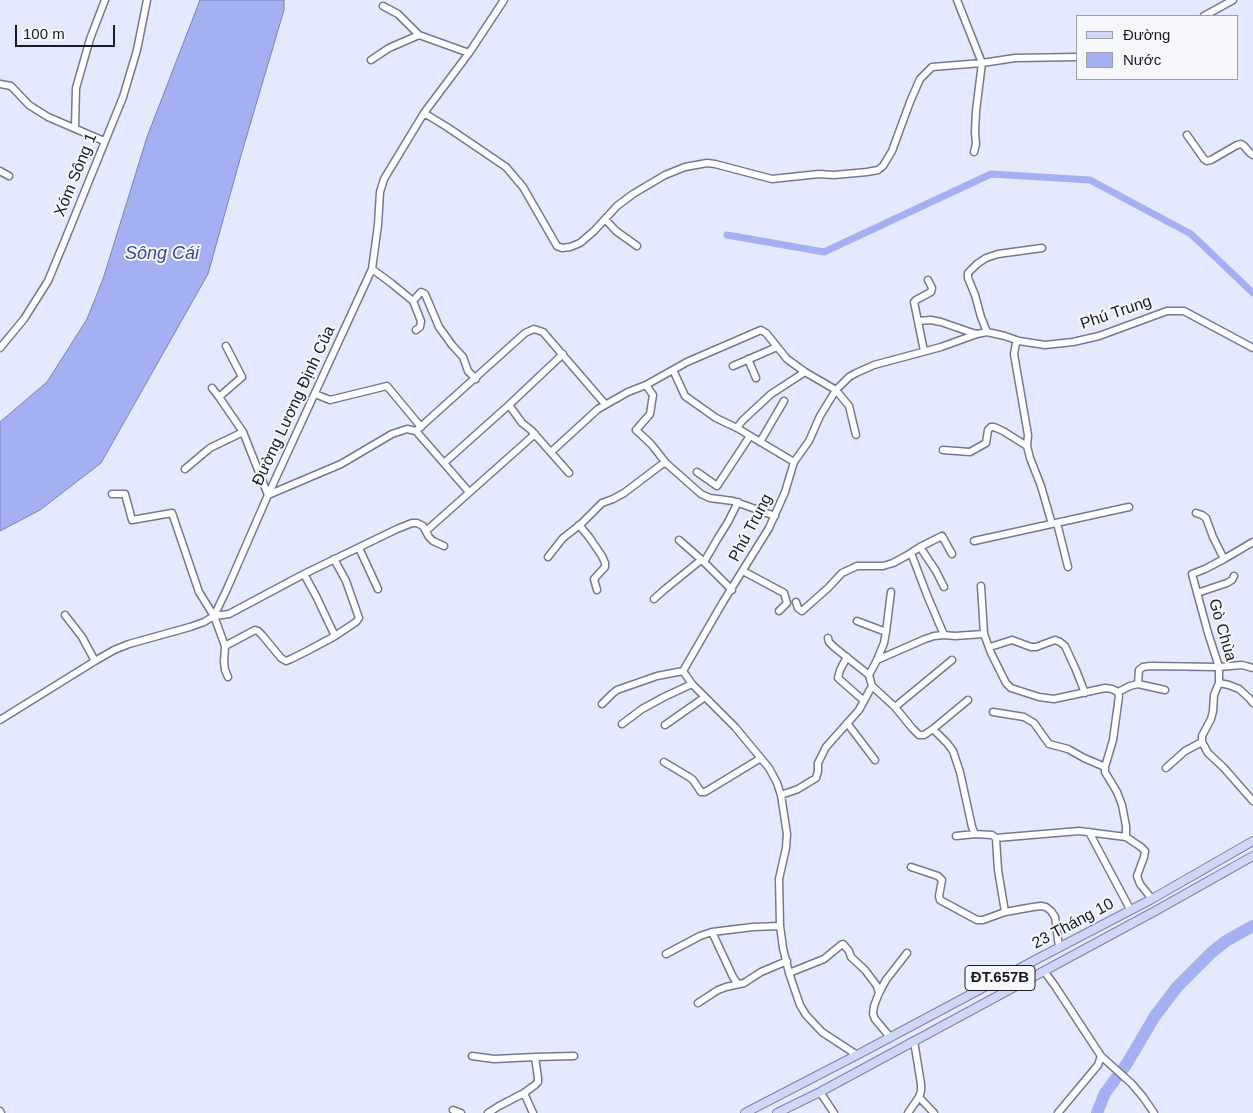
<!DOCTYPE html>
<html>
<head>
<meta charset="utf-8">
<style>
  body { margin:0 }
  #map { position:relative; width:1253px; height:1113px; overflow:hidden; background:#e4e9fe; font-family:Arial,sans-serif }
  canvas { display:block }
  .legend { position:absolute; left:1076px; top:15px; width:162px; height:65px; box-sizing:border-box; background:#f6f7fb; border:1px solid #9e9fa5; margin:0; padding:6px 9px; list-style:none; font-size:15px; color:#1a1b23 }
  .legend li { display:flex; align-items:center; gap:10px; height:25px }
  .legend b { width:25px; border:1px solid #9e9fa5 }
  .scale { position:absolute; left:15px; top:25px; width:100px; height:22px; box-sizing:border-box; border:2px solid #1a1b23; border-top:0; padding-left:6px; font-size:15px; line-height:18px; white-space:nowrap; color:#1a1b23; -webkit-text-stroke:4px #f6f7fb; paint-order:stroke }
</style>
</head>
<body>
<div id="map">
<canvas width="1253" height="1113"></canvas>
<ul class="legend">
<li><b style="height:6px;background:#d0d6f6"></b>Đường</li>
<li><b style="height:14px;background:#a5b0f3"></b>Nước</li>
</ul>
<div class="scale">100 m</div>
</div>
<script>
const c = document.querySelector('canvas').getContext('2d');
c.lineJoin = 'round';
function fillPath(path, color) {
  c.fillStyle = color;
  c.fill(path, 'evenodd');
}
function shape(rows) {
  const path = new Path2D();
  for (const r of rows) {
    path.moveTo(r[0], r[1]);
    for (let i = 2; i < r.length; i += 2) path.lineTo(r[i], r[i + 1]);
  }
  return path;
}
function trace(path, color, width, dash) {
  c.strokeStyle = color;
  c.lineWidth = width;
  c.lineCap = dash ? 'butt' : 'round';
  c.setLineDash(dash || []);
  c.stroke(path);
}
function drawText(font, color, halo, rows, align = 'center') {
  c.font = font + ' Arial,sans-serif';
  c.lineWidth = 4;
  c.setLineDash([]);
  c.textBaseline = 'middle';
  c.strokeStyle = halo;
  c.fillStyle = color;
  for (const [text, x, y, turn = 0] of rows) {
    c.save();
    c.translate(x, y);
    c.rotate((+turn || 0) * Math.PI / 180);
    c.textAlign = isNaN(turn) ? turn : align;
    if (halo) c.strokeText(text, 0, 0);
    c.fillText(text, 0, 0);
    c.restore();
  }
}
const water = shape([
  [200,0,284,0,284,10,242,152,208,274,101,463,40,510,0,531,0,422,47,382,87,319,103,279,147,137,200,0]
]);
const canal = shape([
  [727,235,824,252,991,174,1090,180,1191,234,1253,293]
]);
const river = shape([
  [1097,1113,1105,1093,1126,1065,1155,1016,1177,987,1212,952,1226,941,1253,926]
]);
const minor = shape([
  [957,0,982,63,976,111,975,132,976,144,974,152],
  [383,6,398,14,419,35,469,53],
  [1204,16,1233,0],
  [371,60,389,48,419,35],
  [0,84,11,86,29,105,48,117,104,141],
  [424,113,447,127,506,167,523,187,557,246,562,248,570,247,580,243,594,231,617,206,633,194,665,175,685,167,707,163,715,164,772,179,819,174,834,175,867,172,878,170,883,166,892,151,910,102,920,79,932,67,982,63,1015,58,1077,57],
  [75,128,76,88,90,39,105,0],
  [1187,135,1204,159,1207,161,1211,160,1237,145,1241,144,1244,146,1250,153,1253,155],
  [0,171,9,176],
  [605,219,616,231,637,246],
  [372,269,391,283,413,301,421,321,420,327,416,330],
  [413,301,421,292,425,294,439,327,452,345,463,357,468,371,476,379],
  [918,321,931,320,941,322,967,331,977,334],
  [987,332,981,317,975,295,968,278,968,273,977,264,986,258,998,254,1042,248],
  [1019,341,1016,343,1014,354,1028,435,1027,446,1030,458,1041,486,1052,524],
  [226,346,242,377,219,397,243,432,268,495,341,464,392,434,407,429,416,431,469,492],
  [0,348,24,319,48,281,65,240,123,97,137,50,147,0],
  [924,351,914,302,916,300,931,292,932,288,928,280],
  [748,359,756,378],
  [733,366,777,347],
  [673,370,685,396,716,418,737,428,794,462],
  [646,385,687,362,761,330,766,333,787,359,805,372,836,390,849,406,856,435],
  [212,388,219,397],
  [315,394,330,400,387,386,421,427],
  [509,405,522,423,531,430,569,473],
  [737,428,742,421,771,394,805,372],
  [416,431,525,333,534,329,543,332,605,404],
  [760,442,784,401],
  [943,450,970,452,986,443,988,430,991,427,994,427,1003,431,1027,446],
  [551,452,598,409,628,392,646,385,653,395,650,414,636,430,651,444,666,463],
  [444,463,509,405,563,354],
  [185,469,210,448,243,432],
  [697,472,717,486,750,436],
  [112,494,125,494,132,520,172,513,199,592,214,616,225,646,224,662,225,670,228,677],
  [1196,513,1202,515,1206,518,1213,537,1224,559],
  [1057,523,1068,567],
  [579,525,589,537,602,556,605,563,605,567,594,579,597,590],
  [426,531,535,434],
  [679,540,704,562,732,590],
  [974,541,1129,507],
  [1253,542,1224,559,1205,569,1192,574,1208,633,1219,667,1219,683,1214,695,1213,711,1211,719,1202,736,1202,742,1208,753,1224,768,1253,801],
  [920,547,936,571,944,587],
  [359,548,378,589],
  [911,553,927,595,944,635],
  [548,557,563,538,581,524,602,503,613,499,624,493,661,465,666,463,701,494,710,498,733,501,775,516],
  [704,562,718,538,728,522,738,502],
  [743,571,784,593,787,603,779,611],
  [304,574,316,596,335,636,356,622,359,618,346,581,334,559],
  [1197,593,1227,583,1232,580,1234,576],
  [654,599,664,590,701,560],
  [796,602,798,608,802,611,828,588,842,573,857,566,883,566,893,563,906,556,920,547,942,536,952,554],
  [65,615,82,637,95,661],
  [214,616,229,614,304,574,397,529,412,523,417,523,423,526,429,537,433,541,444,546],
  [857,621,886,632],
  [984,634,991,653,1006,683,1011,688,1039,697,1054,699,1105,688,1112,689,1118,692,1119,696,1113,740,1105,767,1105,772,1117,792,1122,805,1126,826,1126,837,1141,847,1145,851,1144,857,1137,876,1140,884,1152,899],
  [828,638,829,642,834,647,869,675],
  [225,646,255,630,258,631,262,635,281,658,286,661,291,659,307,651,335,636],
  [990,647,1012,640,1031,647,1036,647,1055,640,1060,642,1065,646,1076,670,1085,693],
  [847,657,840,670,838,678,864,701],
  [877,660,884,643,886,632,891,592],
  [1219,683,1229,685,1239,689,1249,698,1253,703],
  [1138,684,1139,670,1143,667,1150,666,1219,667,1242,665,1253,668],
  [872,686,895,707,952,660],
  [1118,692,1130,686,1138,684,1165,690],
  [602,704,612,694,617,690,657,676,683,671],
  [895,707,912,728,919,735,924,735,933,729,947,743,953,751,960,772,972,827,975,834],
  [993,712,1024,717,1034,723,1049,744,1068,749,1084,758,1105,767],
  [0,720,95,661,114,650,129,644,190,627,204,622,214,616,227,589,268,495,372,269,378,225,380,192,384,179,424,113,469,53,504,0],
  [847,723,875,760],
  [622,724,642,709,664,697,692,684],
  [665,725,705,697],
  [933,729,968,700],
  [664,762,689,777,693,780,701,792,705,792,761,758],
  [1166,768,1185,751,1202,742],
  [781,795,798,789,816,778,818,771,818,763,826,747,859,710,872,686,869,675,877,660,925,639,934,636,944,635,955,636,984,634,981,586],
  [1089,832,1130,909],
  [956,836,975,834,992,835,996,838,998,870,1005,912],
  [996,838,1079,831,1126,837],
  [911,867,938,876,942,880,939,896,940,900,977,920,983,920,1005,912,1033,907,1041,906,1046,907,1051,911,1055,917,1059,947],
  [712,932,733,977,738,984],
  [666,954,700,936,712,932,753,927,780,926],
  [1044,971,1055,986,1101,1056,1132,1084,1143,1097,1154,1113],
  [789,973,824,959,841,945,843,944,849,951,851,957,865,970,877,986,879,993],
  [698,1003,718,990,726,987,744,983,761,972,787,961],
  [890,1037,875,1019,873,1014,874,1006,879,993,886,980,907,953],
  [857,1055,822,1032,806,1015,800,1005,789,973,783,948,780,926,779,879,786,848,787,834,781,795,777,783,769,768,735,727,692,684,683,671,723,602,769,528,785,492,794,462,809,441,820,416,836,390,849,377,856,373,874,365,941,347,977,334,987,332,1005,336,1019,341,1045,345,1073,342,1099,336,1167,311,1184,311,1253,348],
  [472,1056,494,1059,535,1057],
  [820,1092,834,1113],
  [524,1093,533,1113],
  [919,1097,934,1113],
  [453,1110,461,1113],
  [0,1111,1,1113],
  [488,1113,499,1106,524,1093,535,1085,538,1082,538,1078,535,1057,574,1056],
  [908,1113,919,1097,921,1091,921,1084,914,1041],
  [1058,1113,1098,1065,1101,1056]
]);
const major = shape([
  [745,1113,857,1055,1037,959,1152,899,1253,841],
  [777,1113,820,1092,1157,910,1253,856]
]);
const shields = [
  [1000,978,70]
];
const shieldNames = [
  ["ĐT.657B",1000,978]
];
const streetNames = [
  ["Xóm Sông 1",76,175,-68],
  ["Phú Trung",1116,313,-19],
  ["Đường Lương Định Của",294,406,-65],
  ["Phú Trung",751,528,-62],
  ["Gò Chùa",1222,630,74],
  ["23 Tháng 10",1073,924,-28]
];
const waterNames = [
  ["Sông Cái",162,254]
];
fillPath(water, '#a5b0f3');
trace(water, '#7b83b5', 1);
trace(canal, '#a5b0f3', 7);
trace(river, '#a5b0f3', 12);
trace(minor, '#76798d', 9);
trace(major, '#7c82a8', 10);
trace(minor, '#fff', 6);
trace(major, '#d0d6f6', 8);
for (const [x, y, w] of shields) {
  const box = new Path2D();
  box.roundRect(x - w / 2, y - 12.5, w, 25, 4);
  c.fillStyle = '#f6f7fb';
  c.fill(box);
  trace(box, '#1a1b23', 1);
}
drawText('bold 15px', '#1a1b23', null, shieldNames);
drawText('16px', '#1a1b23', '#f6f7fb', streetNames);
drawText('italic 18px', '#3f4492', '#f6f7fb', waterNames);
</script>
</body>
</html>
